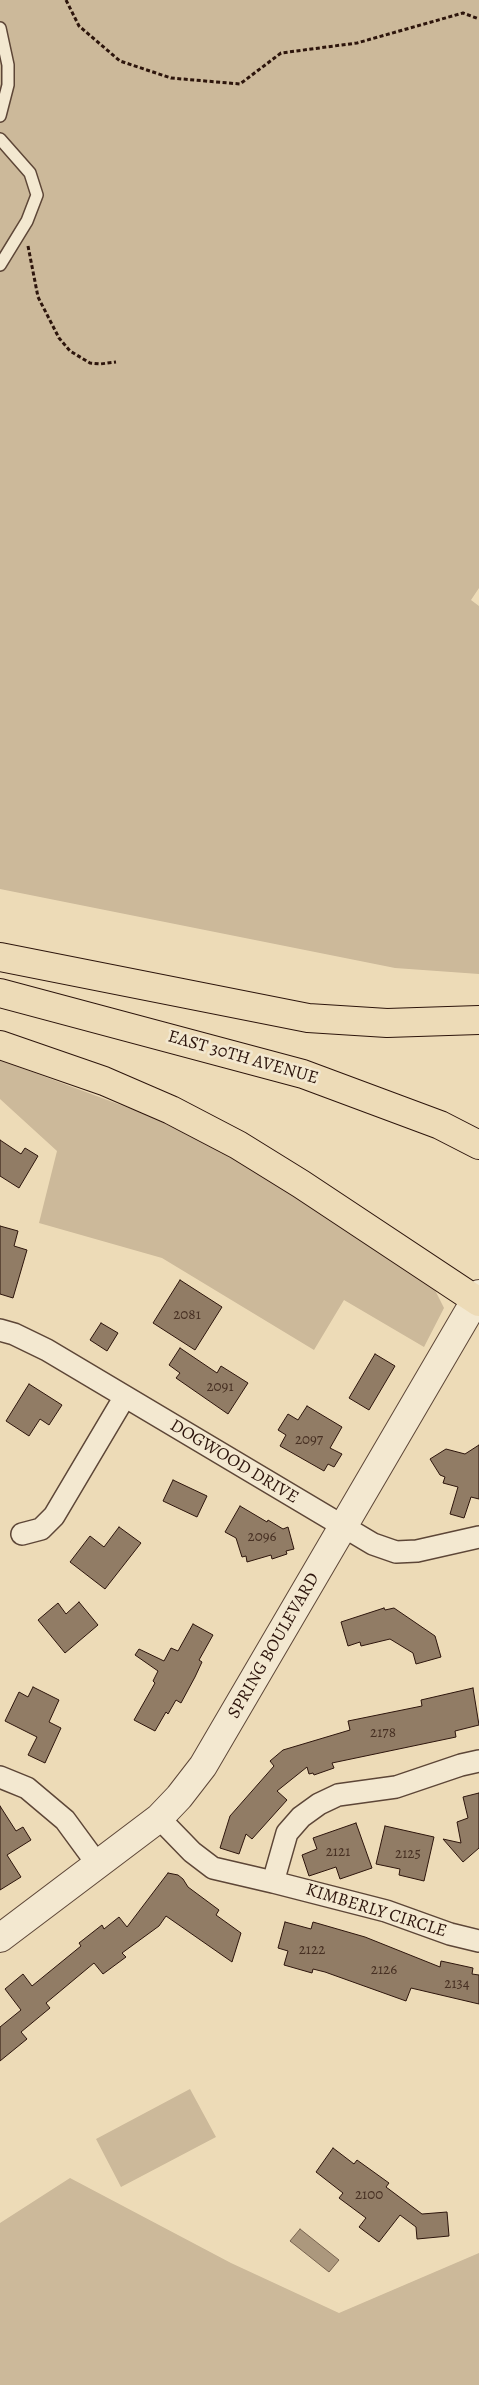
<!DOCTYPE html>
<html>
<head>
<meta charset="utf-8">
<style>
  body { margin:0 }
  canvas { display:block; background:#eddbb7 }
</style>
</head>
<body>
<canvas width="479" height="2385"></canvas>
<script>
const c = document.querySelector('canvas').getContext('2d');
c.lineJoin = 'round';
function fillPath(path, color) {
  c.fillStyle = color;
  c.fill(path, 'evenodd');
}
function shape(rows) {
  const path = new Path2D();
  for (const r of rows) {
    path.moveTo(r[0], r[1]);
    for (let i = 2; i < r.length; i += 2) path.lineTo(r[i], r[i + 1]);
  }
  return path;
}
function trace(path, color, width, dash) {
  c.strokeStyle = color;
  c.lineWidth = width;
  c.lineCap = dash ? 'butt' : 'round';
  c.setLineDash(dash || []);
  c.stroke(path);
}
function drawText(font, color, halo, rows, align = 'center') {
  c.font = font + ' Alegreya,serif';
  c.lineWidth = 5;
  c.setLineDash([]);
  c.textBaseline = 'middle';
  c.strokeStyle = halo;
  c.fillStyle = color;
  for (const [text, x, y, turn = 0] of rows) {
    c.save();
    c.translate(x, y);
    c.rotate((+turn || 0) * Math.PI / 180);
    c.textAlign = isNaN(turn) ? turn : align;
    if (halo) c.strokeText(text, 0, 0);
    c.fillText(text, 0, 0);
    c.restore();
  }
}
const green = shape([
  [0,0,479,0,479,588,471,600,479,606,479,974,395,968,0,889],
  [0,1060,145,1114,226,1153,269,1178,434,1288,444,1308,424,1347,344,1300,314,1350,162,1258,39,1223,57,1151,0,1099],
  [190,2089,216,2137,121,2187,96,2139],
  [70,2178,231,2263,339,2313,479,2253,479,2385,0,2385,0,2223]
]);
const water = shape([
  [300,2229,339,2260,329,2272,290,2241,300,2229]
]);
const building = shape([
  [0,1140,21,1154,25,1148,38,1156,19,1188,0,1176,0,1140],
  [0,1226,18,1231,14,1246,27,1250,13,1298,0,1294,0,1226],
  [180,1280,222,1307,195,1350,153,1323,180,1280],
  [101,1323,118,1333,107,1351,90,1340,101,1323],
  [180,1348,217,1373,221,1366,248,1383,228,1414,176,1378,180,1373,169,1365,180,1348],
  [375,1354,395,1366,369,1410,349,1398,375,1354],
  [29,1384,62,1405,49,1425,40,1419,29,1436,6,1421,29,1384],
  [307,1406,342,1427,330,1448,342,1454,334,1467,328,1464,324,1471,280,1446,286,1435,278,1430,288,1414,298,1420,307,1406],
  [479,1445,479,1499,471,1497,464,1518,450,1514,458,1487,443,1483,445,1477,440,1475,430,1459,446,1449,465,1454,479,1445],
  [173,1480,207,1496,197,1517,163,1501,173,1480],
  [240,1506,267,1522,268,1520,283,1529,288,1527,294,1549,286,1551,287,1554,272,1559,271,1555,247,1562,246,1556,242,1557,236,1538,225,1532,240,1506],
  [119,1527,141,1543,105,1589,70,1562,90,1536,104,1547,119,1527],
  [79,1602,98,1625,65,1653,38,1620,58,1603,66,1614,79,1602],
  [384,1608,385,1610,394,1608,435,1636,441,1657,416,1664,413,1653,390,1639,361,1646,360,1642,348,1646,341,1622,384,1608],
  [193,1624,213,1635,199,1660,202,1662,195,1677,181,1703,176,1700,168,1714,166,1712,155,1731,134,1720,155,1683,153,1681,158,1671,135,1655,139,1649,164,1661,171,1648,178,1651,193,1624],
  [33,1687,59,1700,49,1722,61,1728,45,1763,28,1755,37,1737,5,1721,19,1692,28,1697,33,1687],
  [473,1688,479,1725,455,1731,456,1737,332,1763,334,1768,314,1775,313,1773,309,1774,307,1767,277,1791,287,1800,252,1839,246,1834,239,1854,220,1848,230,1816,274,1766,270,1761,283,1750,350,1730,348,1721,422,1706,421,1700,473,1688],
  [479,1793,479,1848,463,1862,443,1839,461,1843,457,1822,468,1818,463,1797,479,1793],
  [0,1806,16,1831,23,1827,31,1840,7,1855,21,1877,0,1890,0,1806],
  [356,1823,372,1868,340,1879,336,1867,309,1876,302,1855,317,1849,313,1838,356,1823],
  [385,1826,434,1837,424,1881,399,1875,400,1869,376,1864,385,1826],
  [168,1873,178,1875,183,1879,188,1887,219,1910,216,1915,241,1933,232,1962,166,1916,159,1926,122,1953,126,1957,103,1974,94,1963,46,2003,50,2008,21,2032,27,2039,0,2061,0,2027,21,2010,5,1989,23,1974,32,1986,81,1946,79,1943,102,1925,104,1929,119,1917,127,1927,168,1873],
  [285,1922,311,1929,313,1922,365,1937,440,1967,441,1961,473,1968,472,1974,479,1975,479,2004,411,1988,406,2001,325,1972,313,1969,312,1973,284,1965,288,1951,278,1948,285,1922],
  [333,2148,354,2164,357,2160,389,2183,386,2187,422,2214,447,2212,449,2236,417,2239,416,2227,400,2215,379,2242,359,2227,366,2218,339,2198,343,2193,316,2172,333,2148]
]);
const path = shape([
  [66,0,79,26,120,61,171,78,240,84,281,53,357,43,463,13,479,19],
  [28,246,38,297,59,338,70,351,90,363,100,364,116,362]
]);
const service = shape([
  [0,28,8,65,8,85,0,116],
  [0,139,30,173,37,195,27,221,0,265]
]);
const minor = shape([
  [0,1330,14,1334,47,1350,373,1544,396,1552,417,1551,479,1537],
  [22,1534,41,1529,54,1516,124,1398],
  [479,1761,461,1765,396,1787,338,1795,319,1804,301,1817,287,1833,273,1882,386,1911,450,1934,479,1941],
  [0,1777,27,1788,65,1820,98,1865],
  [159,1818,192,1852,213,1868,273,1882]
]);
const tertiary = shape([
  [0,1938,159,1818,179,1797,203,1766,479,1294]
]);
const primary = shape([
  [0,957,308,1018,387,1023,479,1020],
  [0,993,303,1074,440,1125,479,1145],
  [0,1045,104,1081,171,1110,238,1145,301,1184,479,1302]
]);
const numberNames = [
  ["2081",187,1315],
  ["2091",220,1387],
  ["2097",309,1440],
  ["2096",262,1537],
  ["2178",383,1733],
  ["2121",338,1852],
  ["2125",408,1854],
  ["2122",312,1950],
  ["2126",384,1970],
  ["2134",457,1984],
  ["2100",369,2195]
];
const streetNames = [
  ["EAST 30TH AVENUE",243,1058,16],
  ["DOGWOOD DRIVE",234,1462,31],
  ["SPRING BOULEVARD",274,1646,-60],
  ["KIMBERLY CIRCLE",376,1911,17]
];
fillPath(green, '#ccb99a');
fillPath(water, '#ac987d');
trace(water, '#796450', 1);
fillPath(building, '#917c65');
trace(building, '#2d150c', 1);
trace(service, '#5d4637', 14);
trace(minor, '#5d4637', 24);
trace(tertiary, '#5d4637', 30);
trace(primary, '#2d150c', 30);
trace(path, '#2d150c', 3, [4, 2.5]);
trace(service, '#f3e8d0', 11);
trace(minor, '#f3e8d0', 21);
trace(tertiary, '#f3e8d0', 28);
trace(primary, '#eddbb7', 28);
drawText('15px', '#462f22', null, numberNames);
drawText('18px', '#2d150c', '#f3e8d0', streetNames);
</script>
</body>
</html>
